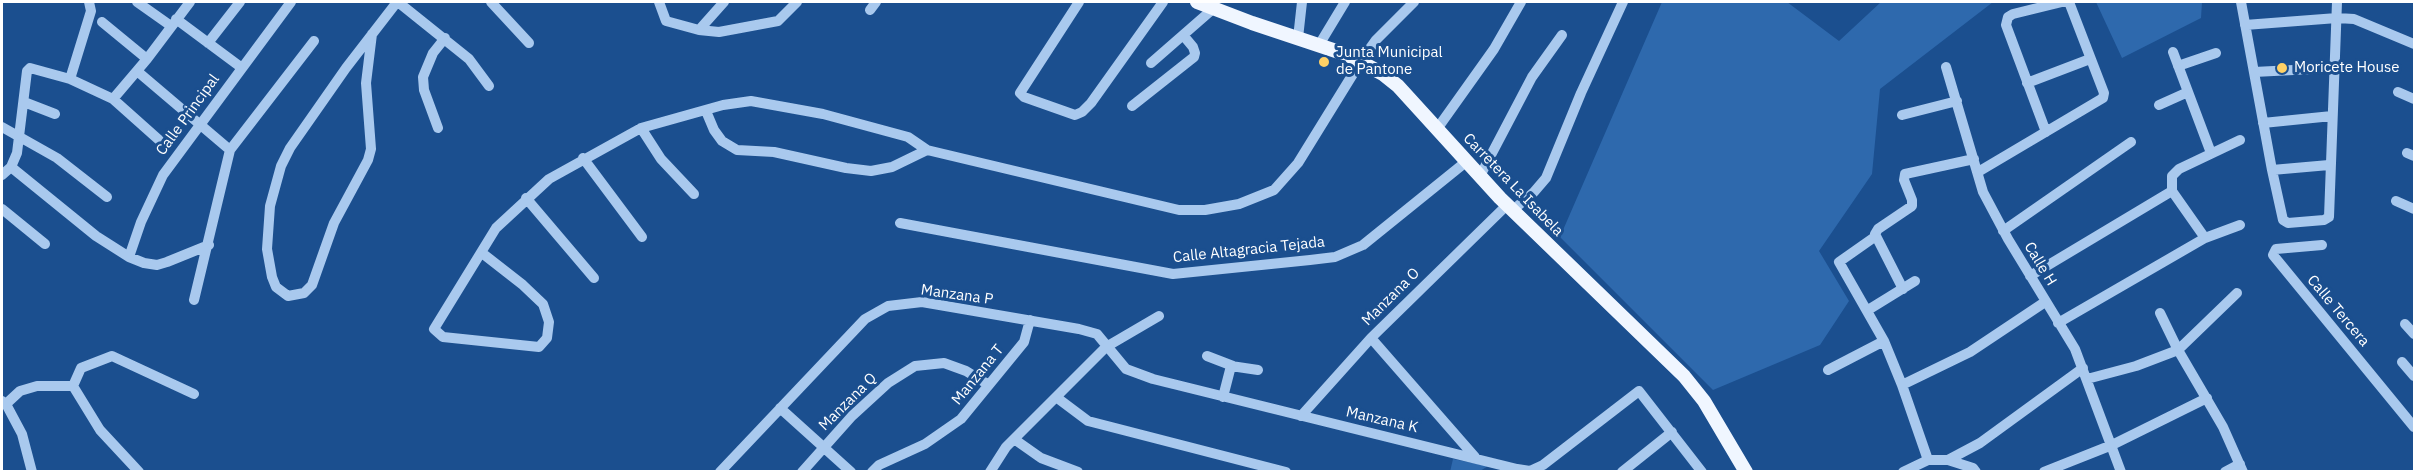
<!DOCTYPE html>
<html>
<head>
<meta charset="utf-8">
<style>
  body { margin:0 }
  #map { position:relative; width:2416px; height:473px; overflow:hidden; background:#1b4f8f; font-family:"IBM Plex Sans",sans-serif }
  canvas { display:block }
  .frame { position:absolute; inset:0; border:3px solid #fff; pointer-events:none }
</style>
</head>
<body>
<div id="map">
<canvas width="2416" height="473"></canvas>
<div class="frame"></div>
</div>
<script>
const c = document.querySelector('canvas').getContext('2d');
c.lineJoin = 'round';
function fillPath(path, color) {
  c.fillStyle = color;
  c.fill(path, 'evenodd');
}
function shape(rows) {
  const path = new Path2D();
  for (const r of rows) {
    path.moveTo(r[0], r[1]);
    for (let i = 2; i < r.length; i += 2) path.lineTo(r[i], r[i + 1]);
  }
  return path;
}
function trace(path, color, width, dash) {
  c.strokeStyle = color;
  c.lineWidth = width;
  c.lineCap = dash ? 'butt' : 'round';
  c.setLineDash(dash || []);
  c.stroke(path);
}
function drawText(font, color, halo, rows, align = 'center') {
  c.font = font + ' "IBM Plex Sans",sans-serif';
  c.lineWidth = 6;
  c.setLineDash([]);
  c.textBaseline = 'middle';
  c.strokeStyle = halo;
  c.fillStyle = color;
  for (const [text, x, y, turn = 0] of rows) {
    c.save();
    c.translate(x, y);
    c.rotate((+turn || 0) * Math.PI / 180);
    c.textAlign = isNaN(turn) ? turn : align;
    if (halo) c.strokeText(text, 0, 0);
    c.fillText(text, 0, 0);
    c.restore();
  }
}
const green = shape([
  [1662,2,1787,2,1839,41,1881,2,1993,2,1880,89,1872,174,1819,251,1849,301,1820,345,1713,390,1560,237],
  [2096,2,2202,2,2201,18,2122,58],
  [1453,459,1488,466,1480,471,1450,472]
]);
const minor = shape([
  [137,2,171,26],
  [398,2,469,59,489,86],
  [491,2,529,43],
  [659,2,666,21,699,30,719,32,778,21,797,2],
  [1079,2,1020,93,1024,97,1075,115,1082,112,1091,103,1163,2],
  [2241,2,2272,170,2283,220,2288,223,2324,220,2329,217,2337,2],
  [870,10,876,2],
  [176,19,242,68],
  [102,22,147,59],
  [2245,25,2337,18,2354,19,2414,44],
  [699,30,724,2],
  [372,34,366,83,371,149,368,160,334,223,312,285,304,293,288,296,276,287,272,277,267,249,270,206,281,166,290,148,346,68,397,2],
  [1298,38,1302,2],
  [208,43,240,2],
  [1319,45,1345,2],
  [2173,52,2211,153],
  [1151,63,1214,8],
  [2178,66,2216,53],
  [1946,67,1983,192,2008,239,2075,349,2121,472],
  [137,71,230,150],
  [2254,72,2333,68],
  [70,79,91,11,89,2],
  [2027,83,2090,59],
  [2398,92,2414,99],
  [113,99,147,59,190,2],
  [24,102,55,114],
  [2159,105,2188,92],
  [1132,106,1194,57,1195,53,1193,47,1183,35],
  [706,111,714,130,722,141,737,150,774,152,846,168,871,171,892,167,927,150],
  [1902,115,1957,101],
  [2263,123,2332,116],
  [2,127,57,158,107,197],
  [438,128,424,90,423,77,433,53,445,38],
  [641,128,661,159,694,194],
  [1437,129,1494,49,1521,2],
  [2407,153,2414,156],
  [583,158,642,237],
  [11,167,96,236,129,257,144,263,157,265,167,262,209,245],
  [2272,170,2329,165],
  [1978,172,2103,98,2104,93,2069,2,2062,2,2013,14,2008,17,2006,25,2046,132],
  [2,175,11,167,17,153,27,71,30,68,70,79,113,99,159,140],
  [1480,176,1532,77,1562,35],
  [526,198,594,278],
  [2396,201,2414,209],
  [2,209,45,244],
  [1513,210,1534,192,1546,178,1581,93,1623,2],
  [900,223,1173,274,1310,260,1335,257,1363,245,1467,161],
  [2003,231,2131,142],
  [1876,236,1839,262,1884,341,1902,385,1928,460],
  [1876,236,1875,234,1878,229,1912,206,1912,200,1904,180,1905,174,1974,159],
  [1876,236,1903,289],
  [2205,238,2172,191,2172,176,2179,169,2240,140],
  [2322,245,2276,249,2273,255,2414,427],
  [482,253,523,285,543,304,549,322,547,338,539,347,443,337,434,329,496,228,549,179,641,128,723,105,751,101,823,114,908,137,927,150,1179,210,1205,210,1239,204,1274,190,1298,163,1361,61,1376,40,1414,2],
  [129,257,141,222,163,175,291,2],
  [2030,276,2172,191],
  [194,300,230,150,314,41],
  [1868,310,1915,281],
  [2160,313,2178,350,2223,427,2243,472],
  [2058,323,2205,238,2240,225],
  [2405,324,2414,334],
  [1371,338,1475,457],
  [1207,356,1233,366],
  [2402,362,2414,376],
  [1828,370,1884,341],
  [2087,379,2136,366,2178,350,2237,293],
  [1902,385,1970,352,2045,302],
  [1056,397,1088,421,1286,472],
  [1223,397,1231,366,1258,370],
  [2,401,6,404,22,434,32,472],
  [6,404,20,391,37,386,73,386],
  [780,408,851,472],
  [1301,416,1371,338,1507,205],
  [1014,439,1041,458,1078,472],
  [1948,460,1973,468,1976,472],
  [139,472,100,430,73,386,81,368,112,356,194,394],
  [720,472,865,319,888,306,922,302,1079,329,1097,334,1126,369,1153,379,1517,469,1530,471,1543,465,1639,391,1702,472],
  [802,472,852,416,888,383,915,366,944,363,966,371,989,385],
  [872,472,879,465,925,444,961,419,1024,342,1030,320],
  [990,472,1006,447,1106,347,1159,316],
  [1622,472,1672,432],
  [1903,472,1928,460,1948,460,1980,443,2083,368],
  [2044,472,2112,445,2207,398],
  [2225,472,2240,464]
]);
const major = shape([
  [1197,2,1252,23,1348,55,1383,74,1398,86,1500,198,1684,376,1704,401,1746,472]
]);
const markers = [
  [1324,62,6,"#ffd166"],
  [2282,68,6,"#ffd166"]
];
const poiNames = [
  ["Junta Municipal",1336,53],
  ["de Pantone",1336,70],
  ["Moricete House",2294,68]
];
const streetNames = [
  ["Calle Principal",188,115,-54],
  ["Carretera La Isabela",1513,185,46],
  ["Calle Altagracia Tejada",1249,250,-6],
  ["Calle H",2040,264,59],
  ["Manzana P",957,295,8],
  ["Manzana O",1391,297,-45],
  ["Calle Tercera",2338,311,50],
  ["Manzana T",978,375,-51],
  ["Manzana Q",848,402,-45],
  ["Manzana K",1382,420,13]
];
fillPath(green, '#2e69ad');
trace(minor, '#a9c9ee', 10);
trace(major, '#f0f6ff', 14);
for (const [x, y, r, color] of markers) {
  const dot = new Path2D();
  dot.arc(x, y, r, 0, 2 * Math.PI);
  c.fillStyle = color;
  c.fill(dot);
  trace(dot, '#1b4f8f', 2);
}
drawText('15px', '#fff', '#1b4f8f', poiNames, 'left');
drawText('15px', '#fff', '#1b4f8f', streetNames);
</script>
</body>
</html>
